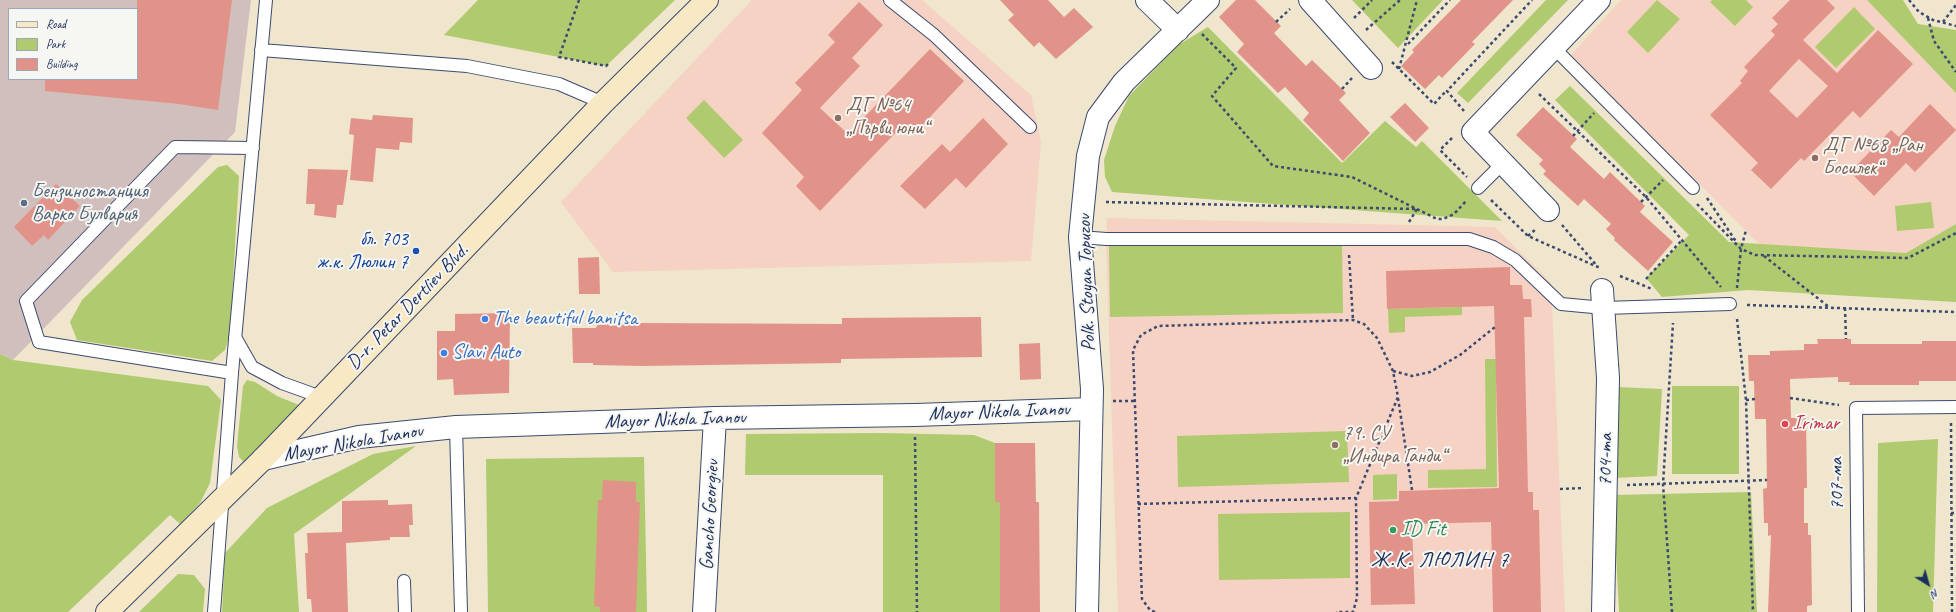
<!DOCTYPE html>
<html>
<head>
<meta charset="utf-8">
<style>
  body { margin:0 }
  #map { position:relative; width:1956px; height:612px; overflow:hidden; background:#f0e5cd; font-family:Caveat,sans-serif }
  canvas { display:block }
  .legend { position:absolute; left:8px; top:8px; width:130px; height:72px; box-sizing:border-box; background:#f6f6f2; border:1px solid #9ea6b7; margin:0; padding:5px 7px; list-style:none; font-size:12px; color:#1b2f5e }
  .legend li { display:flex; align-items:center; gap:8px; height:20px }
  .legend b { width:20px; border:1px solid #9ea6b7 }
  .north { position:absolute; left:1908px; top:564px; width:40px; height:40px; -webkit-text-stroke:3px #f6f6f2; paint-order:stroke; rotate:143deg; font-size:11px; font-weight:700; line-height:16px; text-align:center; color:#1b2f5e }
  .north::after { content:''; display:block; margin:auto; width:14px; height:18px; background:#1b2f5e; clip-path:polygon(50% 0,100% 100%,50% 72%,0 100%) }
</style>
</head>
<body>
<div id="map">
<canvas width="1956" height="612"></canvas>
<ul class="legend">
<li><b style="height:5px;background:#f8e8c3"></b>Road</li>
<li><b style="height:11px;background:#b0ca6f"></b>Park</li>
<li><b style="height:11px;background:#e29389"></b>Building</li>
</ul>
<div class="north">N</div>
</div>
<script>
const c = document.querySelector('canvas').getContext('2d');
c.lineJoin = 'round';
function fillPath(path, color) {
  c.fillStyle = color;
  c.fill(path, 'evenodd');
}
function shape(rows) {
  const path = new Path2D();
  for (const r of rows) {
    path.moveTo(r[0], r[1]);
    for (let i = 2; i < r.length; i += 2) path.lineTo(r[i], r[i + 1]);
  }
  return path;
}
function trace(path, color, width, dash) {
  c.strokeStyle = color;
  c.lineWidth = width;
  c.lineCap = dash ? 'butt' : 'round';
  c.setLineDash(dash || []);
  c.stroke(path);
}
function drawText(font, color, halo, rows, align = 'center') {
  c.font = font + ' Caveat,sans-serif';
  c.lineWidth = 4;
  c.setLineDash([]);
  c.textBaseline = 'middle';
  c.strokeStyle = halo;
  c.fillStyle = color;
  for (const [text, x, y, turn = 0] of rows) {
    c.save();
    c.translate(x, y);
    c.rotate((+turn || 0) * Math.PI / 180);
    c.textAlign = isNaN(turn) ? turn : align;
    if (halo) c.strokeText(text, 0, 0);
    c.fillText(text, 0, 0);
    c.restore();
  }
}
const built = shape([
  [752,0,922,0,1031,95,1041,142,1031,261,613,272,561,202],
  [1621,0,1867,0,1956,93,1956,224,1906,253,1760,245,1571,55],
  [1107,218,1495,227,1551,283,1565,612,1118,612,1106,239]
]);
const industrial = shape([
  [0,0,251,0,235,132,13,360,0,354],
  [9,9,137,9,137,79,9,79]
]);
const green = shape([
  [478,0,675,0,606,66,444,35],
  [1352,0,1443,0,1398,48],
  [1546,0,1568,0,1468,103,1457,93],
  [1657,0,1680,19,1648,53,1627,32],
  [1712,0,1746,0,1753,7,1735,26,1710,2],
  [1867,0,1903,0,1918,24,1956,30,1956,93],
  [1854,7,1875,29,1836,68,1815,47],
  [1208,27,1342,163,1385,121,1416,147,1422,141,1502,221,1112,192,1105,177,1104,160,1115,126,1129,96,1178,45],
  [1570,86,1729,242,1906,253,1956,224,1956,302,1748,290,1662,297,1646,278,1689,235,1555,100],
  [704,100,743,140,724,158,686,118],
  [227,165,239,176,230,334,225,350,212,361,77,340,70,322,82,300,218,167],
  [1931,202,1934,228,1897,231,1895,206],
  [1342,241,1343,313,1110,317,1109,246],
  [1462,307,1462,315,1405,317,1405,332,1389,333,1388,309],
  [0,354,13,360,208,386,221,400,210,483,200,503,180,524,170,515,68,612,0,612],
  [1485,359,1496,359,1497,487,1428,488,1428,470,1486,469],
  [247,380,255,382,277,396,299,405,300,411,253,460,244,462,239,457,237,446,243,386],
  [1672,386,1739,386,1739,474,1672,474],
  [1616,387,1662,389,1657,476,1613,478],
  [1347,431,1349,482,1178,487,1177,436],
  [881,433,974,435,995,443,1000,502,1000,612,883,612,883,475,745,475,746,434],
  [1938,439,1933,612,1877,612,1878,443],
  [416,446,294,534,299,612,222,612,225,553,267,508,373,454],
  [644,457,647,612,488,612,486,459],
  [1397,474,1397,499,1373,500,1373,475],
  [1751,492,1757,612,1619,612,1613,495],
  [1350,512,1350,578,1219,580,1218,514],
  [178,574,194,575,205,589,203,612,139,612]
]);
const building = shape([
  [137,0,232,0,218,110,179,104,45,91,45,79,137,79],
  [1000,0,1048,0,1064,17,1074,8,1093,27,1056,59,1039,42,1034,47,1008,20,1014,15],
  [1236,0,1255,0,1281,26,1274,33,1306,66,1312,60,1346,93,1339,100,1370,133,1343,161,1303,120,1309,113,1285,87,1278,93,1237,52,1244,44,1219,17],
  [1461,0,1513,0,1472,42,1475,44,1442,78,1439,75,1425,89,1401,66,1414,52,1412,50],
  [1790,0,1827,0,1835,8,1803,40,1837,73,1878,30,1913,64,1860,118,1853,111,1804,161,1801,158,1771,189,1751,170,1758,163,1710,115,1742,83,1740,81,1748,71,1744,67,1775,35,1771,31,1778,24,1772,18],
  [1799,59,1828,86,1797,118,1769,91],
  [859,2,883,25,852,58,860,66,820,108,848,134,930,49,964,81,914,134,904,124,820,211,796,186,804,177,762,133,802,90,795,83,835,42,828,35],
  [1405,103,1429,128,1415,142,1390,117],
  [1930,104,1956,130,1915,172,1906,163,1874,196,1850,172,1891,130,1899,137],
  [1543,107,1577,139,1570,147,1604,179,1610,172,1645,206,1640,212,1673,242,1648,271,1614,240,1615,238,1606,229,1611,224,1584,199,1578,206,1543,174,1546,171,1539,164,1543,160,1516,135],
  [373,115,413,118,412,143,400,142,399,150,376,148,373,182,350,180,354,135,349,134,351,118,372,120],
  [983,118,1008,144,966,188,956,178,925,209,900,186,942,144,950,152],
  [308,169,348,170,343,205,337,205,336,218,314,215,315,204,306,204],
  [56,184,80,206,48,240,44,235,32,246,14,227],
  [599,257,600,294,579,294,578,258],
  [1510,267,1510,285,1522,285,1523,299,1531,299,1532,317,1524,317,1528,492,1533,492,1533,510,1539,510,1541,612,1493,612,1491,522,1412,524,1415,604,1371,605,1369,502,1399,501,1399,491,1499,488,1494,306,1387,309,1386,271],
  [510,313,509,393,454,395,453,379,437,380,437,331,455,331,455,314],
  [981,317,982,357,841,359,841,363,642,366,593,365,593,363,573,363,572,328,596,328,597,325,641,323,842,324,842,318],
  [1817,339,1851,339,1851,344,1922,344,1922,341,1956,341,1956,381,1919,381,1919,385,1849,385,1850,382,1838,382,1838,377,1790,379,1791,418,1806,418,1807,488,1804,488,1804,523,1808,523,1808,535,1811,535,1812,605,1807,606,1807,612,1768,612,1771,535,1768,536,1768,523,1764,523,1763,489,1767,488,1766,419,1755,419,1754,381,1749,381,1748,355,1770,355,1770,351,1804,350,1804,344,1818,344],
  [1040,343,1041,379,1020,380,1019,344],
  [995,443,1035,443,1036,502,1039,502,1040,612,1000,612,1000,502,995,502],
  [603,480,636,482,636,502,640,502,636,612,600,612,600,607,594,606,598,500,602,500],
  [388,500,388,505,412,504,413,525,409,525,410,537,390,537,390,540,346,543,348,612,312,612,311,599,307,599,305,553,308,553,307,533,342,532,342,501]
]);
const path = shape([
  [579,0,559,57,606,66,608,64],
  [1909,0,1919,12,1933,20,1956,26],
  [1354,18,1372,0],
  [1928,18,1934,41,1956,72],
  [1276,22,1290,9],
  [1943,22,1956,5],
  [1366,30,1400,0],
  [1202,34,1236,68,1212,96,1273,166,1352,177,1437,219,1443,219,1454,214,1467,200],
  [1408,44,1450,0],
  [1392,62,1434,104,1446,91],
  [1399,69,1417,0],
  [1342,89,1352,78],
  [1539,94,1646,197,1721,287],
  [1464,111,1447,91,1532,0],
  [1573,136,1594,113],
  [1452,138,1440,150,1467,177],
  [1707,198,1737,243],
  [1491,200,1528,236,1600,268],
  [1106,202,1415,209],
  [1641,202,1663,180],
  [1697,204,1741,249,1755,255,1908,258,1956,233],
  [1409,222,1417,209],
  [1562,225,1598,267],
  [1528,236,1536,229],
  [1349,255,1353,320],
  [1764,256,1829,307],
  [1620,276,1652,289],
  [1646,279,1682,240],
  [1737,288,1741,249,1746,230],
  [1747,305,1956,312],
  [1845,308,1846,339],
  [1737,319,1746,400,1753,612],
  [1393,371,1412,376,1430,372,1460,355,1495,327],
  [1398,398,1412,490],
  [1790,398,1839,405],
  [1746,400,1755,399],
  [1113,401,1134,401],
  [1951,423,1952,612],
  [915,437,917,612],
  [1627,485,1767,480],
  [1560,489,1584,488],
  [1138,504,1356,498],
  [1951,513,1956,513],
  [1155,612,1150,610,1142,599,1133,350,1141,335,1158,326,1353,320,1364,324,1377,338,1393,371,1398,397,1356,498,1357,598,1353,612,1336,612],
  [1672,612,1663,484,1673,323]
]);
const lane = shape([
  [890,0,934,35,1030,127],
  [1554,48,1693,188],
  [261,50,467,66,559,84,603,103],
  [1478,188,1503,163],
  [1080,237,1106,239,1469,239,1493,247,1515,260,1561,304,1604,308,1730,304],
  [235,337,252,367,282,383,321,397],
  [232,373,39,342,26,301,175,147,253,148],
  [456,427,461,612],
  [404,581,405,612],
  [214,612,232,373,266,0],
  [1858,612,1856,408,1956,407]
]);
const street = shape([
  [1147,0,1178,30],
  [1310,0,1371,68],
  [1548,210,1473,132,1599,0],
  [1602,290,1608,378,1603,612],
  [263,459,359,437,456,427,715,418,915,415,1091,409],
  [704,612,715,418],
  [1087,612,1092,389,1080,237,1088,156,1098,117,1124,82,1208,0]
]);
const secondary = shape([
  [107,612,263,459,603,103,707,0]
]);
const markers = [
  [838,118,4,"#8d6e63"],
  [1815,158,4,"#8d6e63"],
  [24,203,4,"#5c6f8a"],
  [416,251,4,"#1a4fb4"],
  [485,319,4,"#3f7fe0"],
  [444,353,4,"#3f7fe0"],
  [1785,424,4,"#e0444e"],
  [1335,445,4,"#8d6e63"],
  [1393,530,4,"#2e9e5b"]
];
const educationNames = [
  ["ДГ №64",846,106],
  ["„Първи юни“",846,129],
  ["ДГ №68 „Ран",1823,146],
  ["Босилек“",1823,169],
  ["79. СУ",1343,434],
  ["„Индира Ганди“",1343,457]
];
const serviceNames = [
  ["Бензиностанция",32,192],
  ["Варко Булвария",32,215]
];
const transitNames = [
  ["бл. 703",408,240],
  ["ж.к. Люлин 7",408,263]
];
const streetNames = [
  ["Polk. Stoyan Topuzov",1087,283,-92],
  ["D-r. Petar Dertliev Blvd.",408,307,-46],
  ["Mayor Nikola Ivanov",999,412,-2],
  ["Mayor Nikola Ivanov",675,420,-2],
  ["Mayor Nikola Ivanov",353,443,-10],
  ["704-та",1606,460,-89],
  ["707-ма",1837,484,-91],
  ["Gancho Georgiev",710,515,-87]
];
const shopNames = [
  ["The beautiful banitsa",493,319],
  ["Slavi Auto",452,353]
];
const healthNames = [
  ["Irimar",1793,424]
];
const leisureNames = [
  ["ID Fit",1401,530]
];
const quarterNames = [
  ["Ж.К. ЛЮЛИН 7",1440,560]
];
fillPath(built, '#f6d2c4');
fillPath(industrial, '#d1bfbe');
fillPath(green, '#b0ca6f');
fillPath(building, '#e29389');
trace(lane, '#3b4a6f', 14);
trace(street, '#3b4a6f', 24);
trace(secondary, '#3b4a6f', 24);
trace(path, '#3b4a6f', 2.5, [3, 3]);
trace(lane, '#fff', 12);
trace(street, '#fff', 22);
trace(secondary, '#f8e8c3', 22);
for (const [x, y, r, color] of markers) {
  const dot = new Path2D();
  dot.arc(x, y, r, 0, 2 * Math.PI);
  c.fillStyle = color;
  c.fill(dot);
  trace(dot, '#f6f6f2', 1.5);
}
drawText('20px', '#785e54', '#f6f6f2', educationNames, 'left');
drawText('20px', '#4e5e75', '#f6f6f2', serviceNames, 'left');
drawText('20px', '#164399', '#f6f6f2', transitNames, 'right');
drawText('20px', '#1b2f5e', '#f6f6f2', streetNames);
drawText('20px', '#366cbe', '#f6f6f2', shopNames, 'left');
drawText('20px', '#be3a42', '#f6f6f2', healthNames, 'left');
drawText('20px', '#27864d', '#f6f6f2', leisureNames, 'left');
c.letterSpacing = '1px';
drawText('22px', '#1b2f5e', '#f6f6f2', quarterNames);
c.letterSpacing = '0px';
</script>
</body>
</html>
